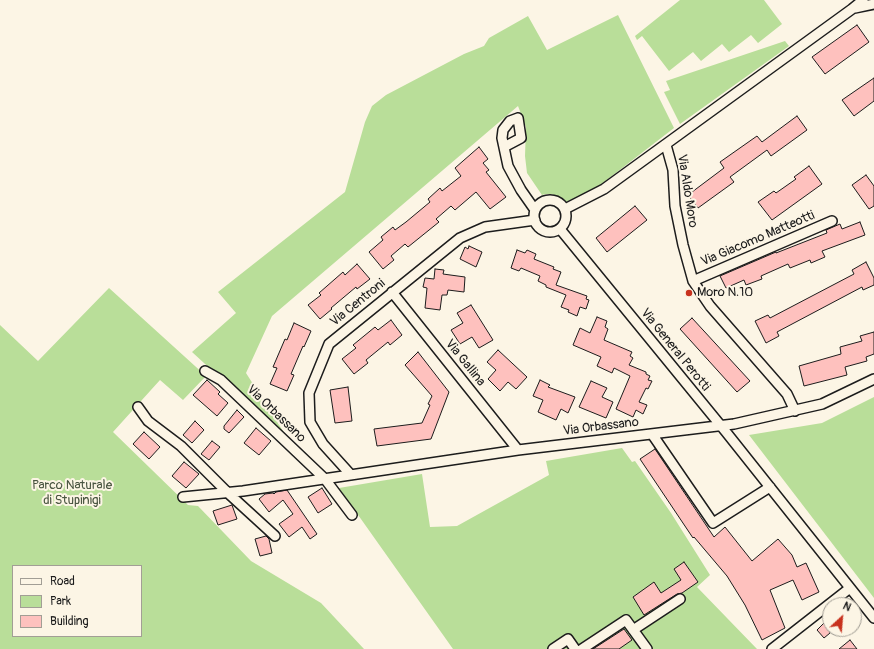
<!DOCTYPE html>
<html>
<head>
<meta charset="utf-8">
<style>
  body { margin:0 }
  #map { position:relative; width:874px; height:649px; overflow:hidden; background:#fcf5e5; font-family:Pangolin,sans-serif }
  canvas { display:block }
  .legend { position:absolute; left:12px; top:565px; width:130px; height:72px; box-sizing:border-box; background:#fcf5e5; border:1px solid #a29e95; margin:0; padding:5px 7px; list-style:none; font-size:12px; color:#1c1c1c }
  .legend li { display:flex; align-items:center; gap:8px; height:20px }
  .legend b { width:20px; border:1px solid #a29e95 }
  .north { position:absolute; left:822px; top:597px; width:40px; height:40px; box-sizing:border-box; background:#fcf5e5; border:1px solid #a29e95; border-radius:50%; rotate:26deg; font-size:11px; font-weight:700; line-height:16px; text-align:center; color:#1c1c1c }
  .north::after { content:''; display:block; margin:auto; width:14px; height:18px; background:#c8321e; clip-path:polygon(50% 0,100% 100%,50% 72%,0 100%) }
</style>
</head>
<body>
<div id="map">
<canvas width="874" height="649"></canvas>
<ul class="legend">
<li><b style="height:5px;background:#fcf5e5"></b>Road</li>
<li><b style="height:11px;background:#b9de99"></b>Park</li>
<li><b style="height:11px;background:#fec1be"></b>Building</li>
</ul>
<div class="north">N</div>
</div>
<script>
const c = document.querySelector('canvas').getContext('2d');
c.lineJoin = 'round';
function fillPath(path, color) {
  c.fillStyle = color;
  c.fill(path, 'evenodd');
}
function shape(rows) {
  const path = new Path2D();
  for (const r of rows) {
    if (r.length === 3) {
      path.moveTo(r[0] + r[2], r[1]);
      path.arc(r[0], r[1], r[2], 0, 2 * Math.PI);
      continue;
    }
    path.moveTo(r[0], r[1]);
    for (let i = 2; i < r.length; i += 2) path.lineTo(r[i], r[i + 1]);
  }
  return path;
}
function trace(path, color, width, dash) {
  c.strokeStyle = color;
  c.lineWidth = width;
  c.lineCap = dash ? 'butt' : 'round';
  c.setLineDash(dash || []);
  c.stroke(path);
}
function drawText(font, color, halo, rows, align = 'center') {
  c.font = font + ' Pangolin,sans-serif';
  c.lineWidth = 4;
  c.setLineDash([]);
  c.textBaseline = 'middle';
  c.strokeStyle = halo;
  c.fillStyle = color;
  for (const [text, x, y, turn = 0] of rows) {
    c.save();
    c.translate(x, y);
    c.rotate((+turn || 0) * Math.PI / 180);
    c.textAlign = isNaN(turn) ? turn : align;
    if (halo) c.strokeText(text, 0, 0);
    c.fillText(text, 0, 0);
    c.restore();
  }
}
const green = shape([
  [680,0,764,0,782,24,758,43,751,35,729,52,722,44,701,61,693,52,669,71,642,36,637,40,635,36],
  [618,15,674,128,595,189,566,202,552,194,546,194,542,195,527,173,525,156,526,127,518,106,272,316,246,373,290,442,192,352,236,313,218,292,345,192,365,122,372,106,386,95,464,54,484,46,489,38,528,16,547,50],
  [785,41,789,46,680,124,664,92,670,90,666,81],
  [109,288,206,376,183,400,160,380,113,432,188,505,198,506,251,561,321,603,364,649,0,649,0,325,38,361],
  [13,566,141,566,141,636,13,636],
  [874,397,874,598,749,435,822,423],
  [622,448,632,462,635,461,671,513,710,575,697,587,757,649,453,649,339,488,422,474,430,527,457,526,549,475,546,461]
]);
const building = shape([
  [857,25,869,42,825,74,812,57,857,25],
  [874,78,874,101,854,116,842,100,874,78],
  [797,116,807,130,771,156,767,150,730,177,734,182,698,208,688,195,724,168,720,162,757,136,762,142,797,116],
  [479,147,488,159,483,163,489,170,486,172,506,197,490,209,476,192,455,210,451,206,436,219,439,222,408,247,405,244,391,256,394,260,383,269,369,252,383,240,381,237,393,227,395,230,406,222,430,202,428,199,440,188,442,191,461,176,455,168,479,147],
  [809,166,822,184,772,220,758,202,774,191,776,193,796,179,794,177,809,166],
  [866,175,874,186,874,206,869,209,852,185,866,175],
  [635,206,647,220,607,252,596,238,635,206],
  [860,222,865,235,822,251,825,257,811,263,810,260,790,268,788,264,761,276,762,279,746,285,744,280,726,288,720,276,776,252,776,253,827,233,826,230,840,224,842,229,860,222],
  [469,246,482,252,476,267,460,259,465,247,468,249,469,246],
  [517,250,525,253,527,250,536,254,534,259,554,267,553,269,561,272,556,285,587,296,586,299,589,300,586,309,580,307,577,316,568,312,569,310,561,307,566,295,546,287,546,285,538,281,540,276,521,268,519,271,511,268,517,250],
  [866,262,874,278,874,285,863,290,862,287,777,332,779,336,766,343,755,321,768,315,770,318,854,274,852,270,866,262],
  [357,264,370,279,357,289,356,287,331,308,332,309,320,319,308,305,321,295,319,293,343,272,345,275,357,264],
  [435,269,444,270,443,274,465,277,464,292,448,290,447,295,442,295,440,310,425,308,427,288,423,287,425,278,434,279,435,269],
  [471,305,493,340,479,348,472,337,460,344,451,330,463,323,457,313,471,305],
  [597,317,607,321,605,327,608,329,604,340,632,352,630,356,633,358,629,365,646,372,646,374,650,376,648,380,652,381,648,389,646,388,639,402,647,405,643,414,636,410,633,417,616,409,630,376,614,368,612,373,597,366,601,357,573,345,580,328,590,333,597,317],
  [692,318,750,381,737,392,680,329,692,318],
  [391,320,402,335,390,345,388,342,366,360,368,363,354,374,342,359,356,348,353,345,375,327,378,330,391,320],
  [294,323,311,331,304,347,303,346,291,374,294,375,287,391,270,384,277,368,273,367,285,339,287,340,294,323],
  [874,332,874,354,866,357,867,361,845,367,847,375,804,386,799,366,841,354,840,347,862,341,860,336,874,332],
  [498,350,527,377,516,389,508,382,500,391,488,379,496,370,487,362,498,350],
  [418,352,449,392,431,439,377,446,374,429,422,423,430,405,428,404,432,396,405,365,418,352],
  [207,380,220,392,218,394,228,403,217,416,193,395,207,380],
  [540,380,550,385,548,387,575,397,568,413,561,409,556,420,538,412,543,400,533,396,540,380],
  [591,381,607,388,602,397,613,402,606,418,579,407,591,381],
  [348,387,352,421,335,423,330,390,348,387],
  [237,410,244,417,229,433,224,429,224,426,237,410],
  [195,421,204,430,192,443,183,435,195,421],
  [256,428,271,441,259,455,244,443,256,428],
  [144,432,160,447,149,459,133,444,144,432],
  [212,441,220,447,209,460,201,454,212,441],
  [655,449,714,537,725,527,752,561,778,539,792,555,797,567,806,563,819,592,802,600,793,580,770,590,785,628,762,640,745,605,727,576,694,537,693,538,640,459,655,449],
  [184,462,199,474,186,488,172,476,184,462],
  [322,488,332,504,318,513,308,497,322,488],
  [287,490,317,534,310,539,302,527,289,537,279,524,293,514,283,500,269,512,259,499,265,494,273,493,274,494,276,492,287,490],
  [232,505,237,519,218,525,213,511,232,505],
  [266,536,269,539,272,553,260,556,255,539,266,536],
  [684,562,698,582,682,593,677,594,644,615,633,597,654,582,661,593,681,580,674,569,684,562],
  [825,622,830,628,830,633,824,638,817,630,825,622],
  [624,629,632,640,619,649,593,649,624,629],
  [850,640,857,649,839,649,850,640]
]);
const street = shape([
  [855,8,874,4],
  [666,145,673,170,675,206,683,245,693,281,710,306,787,394,795,411],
  [504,147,521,138,518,118,510,121,503,130,502,138,508,166,521,190,535,210],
  [550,216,16],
  [565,209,604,189,852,9,863,0],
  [560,229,726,432,874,618],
  [693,281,832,221],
  [392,292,518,450],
  [205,371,221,380,325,479,352,515],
  [138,407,148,421,181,446,228,493,275,536],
  [652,434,713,523,770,487],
  [351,475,323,444,310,422,309,393,329,344,460,238,485,227,535,220],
  [183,497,243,491,518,450,734,424,822,404,874,379],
  [633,630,680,599],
  [553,649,568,639,575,649],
  [582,649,626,620,647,649],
  [772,649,850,588]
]);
const markers = [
  [689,293,4,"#c8321e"]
];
const streetNames = [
  ["Via Aldo Moro",687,191,81],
  ["Via Giacomo Matteotti",758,239,-23],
  ["Via Centroni",358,303,-39],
  ["Via General Perotti",675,350,51],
  ["Via Gallina",465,363,51],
  ["Via Orbassano",276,414,44],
  ["Via Orbassano",601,427,-7]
];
const poiNames = [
  ["Moro N.10",697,293]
];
const parkNames = [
  ["Parco Naturale",72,486],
  ["di Stupinigi",72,501]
];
fillPath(green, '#b9de99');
fillPath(building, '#fec1be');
trace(building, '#1c1c1c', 1);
trace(street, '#1c1c1c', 12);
trace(street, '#fcf5e5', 9);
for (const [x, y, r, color] of markers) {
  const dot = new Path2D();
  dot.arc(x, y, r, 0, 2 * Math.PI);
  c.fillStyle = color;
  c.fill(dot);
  trace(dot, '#fcf5e5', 1.5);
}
drawText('13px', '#1c1c1c', '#fcf5e5', streetNames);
drawText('13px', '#1c1c1c', '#fcf5e5', poiNames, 'left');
drawText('13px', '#4b5642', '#fcf5e5', parkNames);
</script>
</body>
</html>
